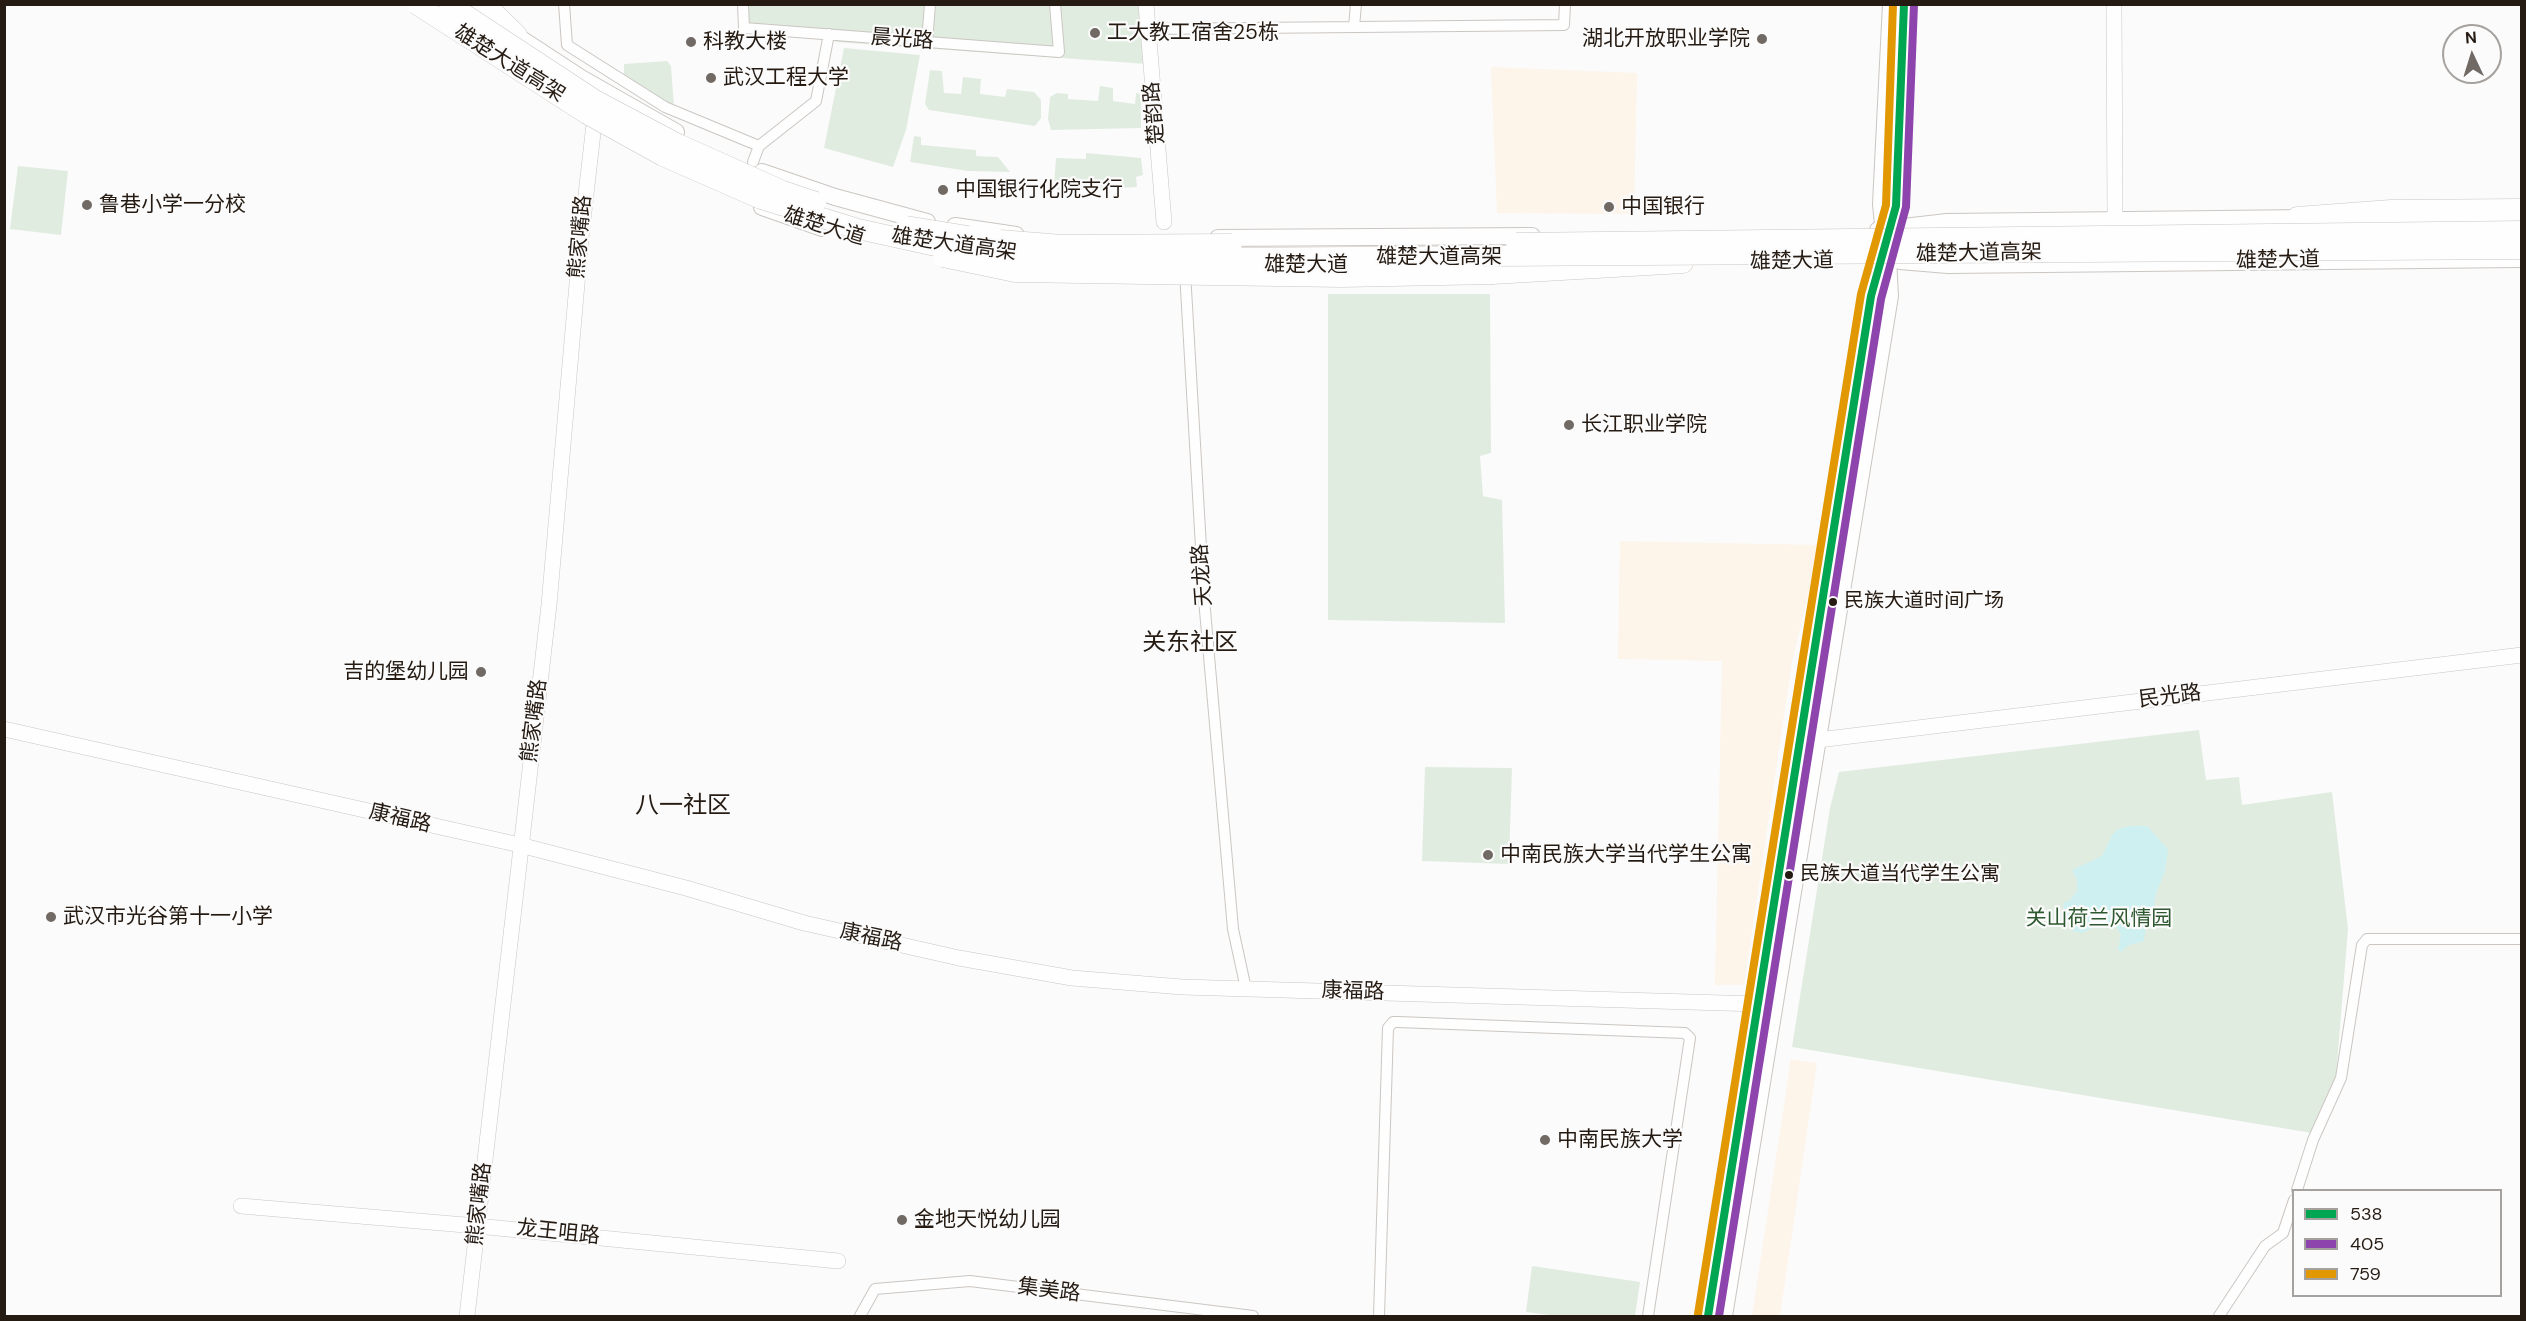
<!DOCTYPE html>
<html>
<head>
<meta charset="utf-8">
<style>
  body { margin:0 }
  #map { position:relative; width:2526px; height:1321px; overflow:hidden; background:#fbfbfb; font-family:"DM Sans",sans-serif }
  canvas { display:block }
  .frame { position:absolute; inset:0; border:6px solid #251b13; pointer-events:none }
  .legend { position:absolute; left:2292px; top:1189px; width:210px; height:108px; box-sizing:border-box; background:#fbfbfb; border:2px solid #a5a19e; margin:0; padding:8px 10px; list-style:none; font-size:18px; color:#251b13 }
  .legend li { display:flex; align-items:center; gap:12px; height:30px }
  .legend b { width:30px; border:2px solid #a5a19e }
  .north { position:absolute; left:2442px; top:24px; width:60px; height:60px; box-sizing:border-box; background:#fbfbfb; border:2px solid #a5a19e; border-radius:50%; rotate:356deg; font-size:16px; font-weight:700; line-height:24px; text-align:center; color:#251b13 }
  .north::after { content:''; display:block; margin:auto; width:21px; height:27px; background:#706964; clip-path:polygon(50% 0,100% 100%,50% 72%,0 100%) }
</style>
</head>
<body>
<div id="map">
<canvas width="2526" height="1321"></canvas>
<div class="frame"></div>
<ul class="legend">
<li><b style="height:8px;background:#00a651"></b>538</li>
<li><b style="height:8px;background:#8e44ad"></b>405</li>
<li><b style="height:8px;background:#e29802"></b>759</li>
</ul>
<div class="north">N</div>
</div>
<script>
const c = document.querySelector('canvas').getContext('2d');
c.lineJoin = 'round';
function fillPath(path, color) {
  c.fillStyle = color;
  c.fill(path, 'evenodd');
}
function shape(rows) {
  const path = new Path2D();
  for (const r of rows) {
    path.moveTo(r[0], r[1]);
    for (let i = 2; i < r.length; i += 2) path.lineTo(r[i], r[i + 1]);
  }
  return path;
}
function trace(path, color, width, dash) {
  c.strokeStyle = color;
  c.lineWidth = width;
  c.lineCap = dash ? 'butt' : 'round';
  c.setLineDash(dash || []);
  c.stroke(path);
}
function drawText(font, color, halo, rows, align = 'center') {
  c.font = font + ' "DM Sans","Noto Sans SC",sans-serif';
  c.lineWidth = 4.5;
  c.setLineDash([]);
  c.textBaseline = 'middle';
  c.strokeStyle = halo;
  c.fillStyle = color;
  for (const [text, x, y, turn = 0] of rows) {
    c.save();
    c.translate(x, y);
    c.rotate((+turn || 0) * Math.PI / 180);
    c.textAlign = isNaN(turn) ? turn : align;
    if (halo) c.strokeText(text, 0, 0);
    c.fillText(text, 0, 0);
    c.restore();
  }
}
const commercial = shape([
  [1491,67,1637,73,1634,214,1497,213],
  [1620,541,1820,545,1792,662,1744,985,1715,985,1722,661,1618,659],
  [1791,1059,1817,1063,1780,1316,1752,1316]
]);
const green = shape([
  [743,5,1140,5,1147,64,836,42,829,34,744,28],
  [844,48,920,55,906,130,893,167,824,148],
  [667,61,671,66,674,106,624,77,624,64],
  [930,70,942,71,944,93,961,94,963,77,981,79,980,94,1005,97,1007,89,1034,92,1041,100,1041,118,1035,126,929,110,925,104],
  [1100,86,1113,88,1113,101,1135,104,1136,93,1141,94,1141,128,1051,130,1048,119,1050,97,1057,93,1068,94,1068,99,1098,101],
  [914,136,921,137,921,145,976,150,976,156,998,157,1010,172,968,171,910,162],
  [1086,153,1141,158,1143,175,1136,177,1137,187,1060,191,1054,187,1056,158,1086,159],
  [18,166,68,171,61,235,10,229],
  [1328,294,1490,294,1491,453,1480,456,1483,496,1502,500,1505,623,1328,620],
  [2199,730,2206,780,2239,777,2242,805,2332,792,2348,929,2336,1077,2312,1133,1792,1047,1830,808,1839,772],
  [1425,767,1512,768,1509,864,1422,861],
  [1532,1266,1640,1282,1635,1316,1558,1316,1526,1312]
]);
const water = shape([
  [2130,826,2147,826,2168,849,2165,871,2156,894,2151,922,2146,927,2144,941,2129,945,2121,952,2118,949,2121,935,2117,928,2109,924,2097,925,2082,933,2073,931,2065,916,2063,903,2070,900,2077,891,2077,879,2072,870,2102,856,2112,835,2118,829]
]);
const street = shape([
  [564,4,567,45,665,107,759,146],
  [743,4,744,28,1059,52,1055,4],
  [1354,27,1356,4],
  [1148,29,1564,25,1565,4],
  [927,42,930,4],
  [753,162,759,146,816,101,829,34],
  [1185,272,1204,599,1233,929,1246,989],
  [2297,1190,2313,1140,2341,1078,2362,945,2367,939,2522,939],
  [860,1316,875,1289,970,1281,1253,1316],
  [1379,1316,1388,1028,1393,1022,1398,1022,1685,1033,1690,1038,1648,1316],
  [2219,1316,2265,1246,2283,1233,2294,1200]
]);
const secondary = shape([
  [1146,4,1164,222],
  [2114,4,2115,220],
  [4,729,520,845,686,888,804,923,959,958,1072,978,1182,987,1758,1004],
  [1818,740,2522,655],
  [241,1206,477,1226,838,1261],
  [467,1316,549,605,581,238,594,124]
]);
const primary = shape([
  [468,4,581,78,676,132],
  [762,172,835,197,927,222],
  [762,207,822,228],
  [2342,222,2522,220],
  [955,226,1016,235],
  [1878,230,1947,222,2308,218],
  [1884,234,1881,204,1891,4],
  [1218,238,1532,236],
  [1900,261,1948,265,2519,259],
  [1708,1316,1871,296,1879,275,1896,206,1904,4],
  [1724,1316,1890,296,1888,260]
]);
const highway = shape([
  [485,4,517,35],
  [2297,217,2391,210,2522,209],
  [1492,274,1683,263]
]);
const highwayBridge = shape([
  [416,4,587,114,663,156,761,199,858,229,931,245,1060,259,2522,249],
  [449,4,595,100,678,144,783,191,816,202],
  [906,226,968,236],
  [1000,240,1062,245,1232,244],
  [1516,243,2522,231],
  [943,257,1015,272,1342,277,1492,274]
]);
const bus1 = shape([
  [1708,1316,1871,296,1896,206,1904,4]
]);
const bus2 = shape([
  [1719,1316,1881,299,1906,207,1914,4]
]);
const bus3 = shape([
  [1698,1314,1861,294,1886,205,1893,4]
]);
const markers = [
  [1095,33,6,"#706964"],
  [1762,39,6,"#706964"],
  [691,42,6,"#706964"],
  [711,78,6,"#706964"],
  [943,190,6,"#706964"],
  [87,205,6,"#706964"],
  [1609,207,6,"#706964"],
  [1569,425,6,"#706964"],
  [1833,602,5,"#251b13"],
  [481,672,6,"#706964"],
  [1488,855,6,"#706964"],
  [1789,875,5,"#251b13"],
  [51,917,6,"#706964"],
  [1545,1140,6,"#706964"],
  [902,1220,6,"#706964"]
];
const busNames = [
  ["民族大道时间广场",1844,602],
  ["民族大道当代学生公寓",1800,875]
];
const poiNames = [
  ["工大教工宿舍25栋",1107,33],
  ["湖北开放职业学院",1750,39,"right"],
  ["科教大楼",703,42],
  ["武汉工程大学",723,78],
  ["中国银行化院支行",955,190],
  ["鲁巷小学一分校",99,205],
  ["中国银行",1621,207],
  ["长江职业学院",1581,425],
  ["吉的堡幼儿园",469,672,"right"],
  ["中南民族大学当代学生公寓",1500,855],
  ["武汉市光谷第十一小学",63,917],
  ["中南民族大学",1557,1140],
  ["金地天悦幼儿园",914,1220]
];
const streetNames = [
  ["晨光路",902,40,4],
  ["雄楚大道高架",509,64,32],
  ["楚韵路",1155,113,-95],
  ["雄楚大道",824,227,17],
  ["熊家嘴路",581,237,-85],
  ["雄楚大道高架",954,245,8],
  ["雄楚大道高架",1979,254,-1],
  ["雄楚大道高架",1439,257],
  ["雄楚大道",2278,261,-1],
  ["雄楚大道",1792,262,-1],
  ["雄楚大道",1306,265],
  ["天龙路",1203,575,-94],
  ["民光路",2170,697,-7],
  ["熊家嘴路",535,721,-83],
  ["康福路",400,819,13],
  ["康福路",871,938,12],
  ["康福路",1353,992,2],
  ["熊家嘴路",480,1204,-84],
  ["龙王咀路",558,1233,6],
  ["集美路",1049,1291,7]
];
const parkNames = [
  ["关山荷兰风情园",2099,919]
];
const quarterNames = [
  ["关东社区",1190,644],
  ["八一社区",683,807]
];
fillPath(commercial, '#fdf4ea');
fillPath(green, '#e1ece1');
fillPath(water, '#cff0f0');
trace(street, '#cbc6c2', 12);
trace(secondary, '#cbc6c2', 16);
trace(primary, '#cbc6c2', 18);
trace(highway, '#cbc6c2', 21);
trace(street, '#fefefe', 10);
trace(secondary, '#fefefe', 15);
trace(primary, '#fefefe', 16);
trace(highway, '#fefefe', 20);
trace(highwayBridge, '#cbc6c2', 21, []);
trace(highwayBridge, '#fefefe', 20);
trace(bus1, '#00a651', 8);
trace(bus2, '#8e44ad', 8);
trace(bus3, '#e29802', 8);
for (const [x, y, r, color] of markers) {
  const dot = new Path2D();
  dot.arc(x, y, r, 0, 2 * Math.PI);
  c.fillStyle = color;
  c.fill(dot);
  trace(dot, '#fbfbfb', 2);
}
drawText('20px', '#251b13', '#fbfbfb', busNames, 'left');
drawText('21px', '#251b13', '#fbfbfb', poiNames, 'left');
drawText('21px', '#251b13', '#fbfbfb', streetNames);
drawText('21px', '#2e5830', '#fbfbfb', parkNames);
drawText('24px', '#251b13', '#fbfbfb', quarterNames);
</script>
</body>
</html>
